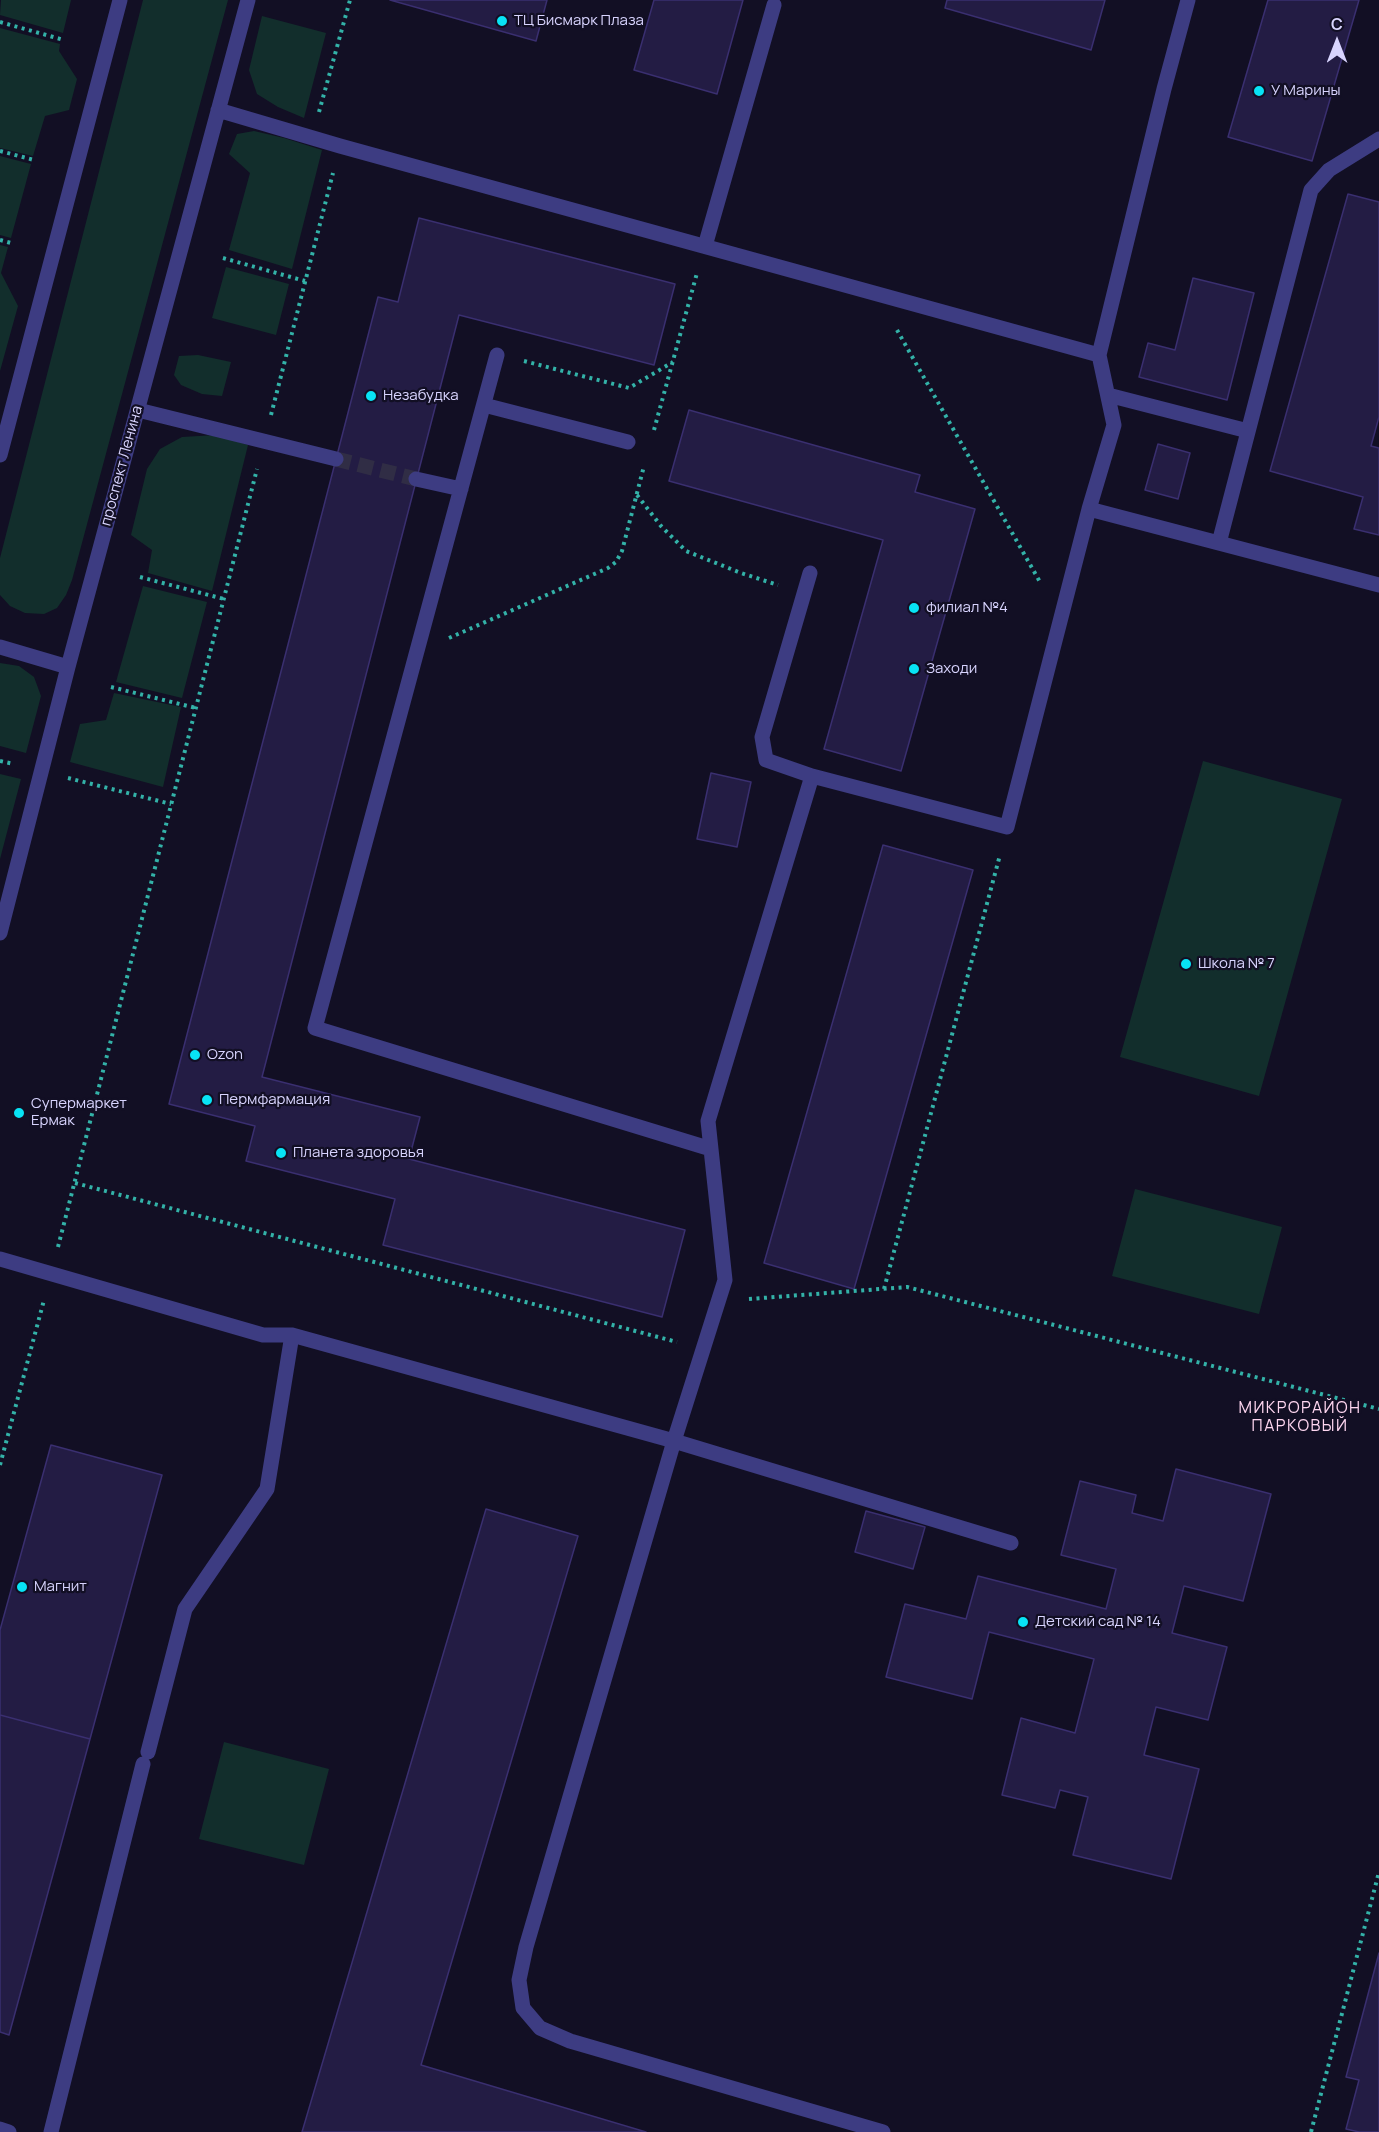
<!DOCTYPE html>
<html>
<head>
<meta charset="utf-8">
<style>
  body { margin:0 }
  #map { position:relative; width:1379px; height:2132px; overflow:hidden; background:#120f24; font-family:Manrope,sans-serif }
  canvas { display:block }
  .north { position:absolute; left:1307px; top:12px; width:60px; height:60px; -webkit-text-stroke:4px #120f24; paint-order:stroke; rotate:0deg; font-size:16px; font-weight:700; line-height:24px; text-align:center; color:#d8d4fe }
  .north::after { content:''; display:block; margin:auto; width:21px; height:27px; background:#d8d4fe; clip-path:polygon(50% 0,100% 100%,50% 72%,0 100%) }
</style>
</head>
<body>
<div id="map">
<canvas width="1379" height="2132"></canvas>
<div class="north">С</div>
</div>
<script>
const c = document.querySelector('canvas').getContext('2d');
c.lineJoin = 'round';
function fillPath(path, color) {
  c.fillStyle = color;
  c.fill(path, 'evenodd');
}
function shape(rows) {
  const path = new Path2D();
  for (const r of rows) {
    path.moveTo(r[0], r[1]);
    for (let i = 2; i < r.length; i += 2) path.lineTo(r[i], r[i + 1]);
  }
  return path;
}
function trace(path, color, width, dash) {
  c.strokeStyle = color;
  c.lineWidth = width;
  c.lineCap = dash ? 'butt' : 'round';
  c.setLineDash(dash || []);
  c.stroke(path);
}
function drawText(font, color, halo, rows, align = 'center') {
  c.font = font + ' Manrope,sans-serif';
  c.lineWidth = 4.5;
  c.setLineDash([]);
  c.textBaseline = 'middle';
  c.strokeStyle = halo;
  c.fillStyle = color;
  for (const [text, x, y, turn = 0] of rows) {
    c.save();
    c.translate(x, y);
    c.rotate((+turn || 0) * Math.PI / 180);
    c.textAlign = isNaN(turn) ? turn : align;
    if (halo) c.strokeText(text, 0, 0);
    c.fillText(text, 0, 0);
    c.restore();
  }
}
const green = shape([
  [1,0,71,0,63,33,0,15],
  [143,0,228,0,72,580,66,595,57,608,44,614,25,613,10,606,0,595,0,558],
  [262,16,326,33,304,118,278,107,257,94,249,70],
  [0,28,60,44,59,51,77,79,69,110,45,116,33,156,0,148],
  [254,131,284,138,322,150,292,269,229,250,250,173,229,154,237,134],
  [0,156,31,164,11,238,0,235],
  [0,245,8,247,1,273,18,306,0,371],
  [226,267,289,284,276,335,212,318],
  [198,355,231,362,222,396,202,394,181,385,174,375,179,356],
  [216,435,248,445,212,591,148,573,152,550,131,535,147,469,160,449,182,437],
  [143,586,207,602,182,698,116,682],
  [0,663,19,666,34,677,41,696,26,753,0,746],
  [114,693,181,707,163,787,70,762,80,724,106,720],
  [1203,761,1342,799,1259,1096,1120,1057],
  [0,774,21,779,0,859],
  [1135,1189,1282,1227,1259,1314,1112,1276],
  [224,1742,329,1769,304,1865,199,1839]
]);
const building = shape([
  [390,0,547,0,536,41,390,0],
  [654,0,743,0,717,94,634,70,654,0],
  [947,0,1105,0,1091,50,945,8,947,0],
  [1268,0,1359,0,1312,161,1228,137,1268,0],
  [1348,194,1379,202,1379,417,1371,446,1379,448,1379,535,1354,529,1363,497,1270,471,1348,194],
  [419,218,675,284,654,365,459,315,262,1077,420,1117,409,1159,685,1230,662,1317,383,1245,395,1199,246,1161,255,1126,169,1104,378,297,398,302,419,218],
  [1193,278,1254,293,1227,400,1139,377,1148,343,1175,350,1193,278],
  [689,410,920,475,915,492,975,509,901,771,824,749,883,540,669,481,689,410],
  [1158,444,1190,453,1178,499,1145,490,1158,444],
  [711,773,751,782,737,847,697,839,711,773],
  [883,845,973,870,854,1289,764,1263,883,845],
  [51,1445,162,1475,90,1739,0,1715,0,1630,51,1445],
  [1176,1469,1271,1494,1243,1601,1184,1586,1172,1633,1227,1647,1208,1720,1156,1707,1144,1755,1199,1769,1171,1879,1073,1855,1088,1797,1060,1790,1055,1808,1002,1795,1021,1718,1075,1733,1094,1659,989,1632,972,1699,886,1677,905,1604,966,1619,978,1576,1106,1609,1116,1569,1061,1555,1080,1481,1136,1495,1132,1513,1163,1521,1176,1469],
  [486,1509,578,1536,421,2065,646,2132,302,2132,486,1509],
  [866,1511,925,1527,913,1569,855,1552,866,1511],
  [0,1715,90,1739,9,2035,0,2032,0,1715],
  [1379,1953,1379,2132,1359,2132,1346,2129,1359,2080,1346,2077,1379,1953]
]);
const minorTunnel = shape([
  [336,459,416,479]
]);
const path = shape([
  [0,22,64,40],
  [319,112,350,0],
  [0,151,34,160],
  [0,240,11,243],
  [223,258,305,281],
  [897,330,1040,582],
  [524,361,629,388,673,362],
  [271,415,333,173],
  [654,430,697,273],
  [637,495,661,526,686,551,741,573,778,585],
  [140,577,224,599],
  [449,638,608,568,616,562,622,551,644,466],
  [111,687,196,708],
  [0,761,14,764],
  [68,778,171,804],
  [75,1183,677,1342],
  [58,1247,257,469],
  [884,1289,1000,855],
  [749,1299,907,1287,1379,1409],
  [0,1465,44,1300],
  [1311,2132,1379,1872]
]);
const minor = shape([
  [218,110,340,146,1099,355],
  [705,246,774,5],
  [497,355,315,1028,711,1149],
  [1108,395,1248,431],
  [484,405,628,442],
  [138,410,336,459],
  [0,455,120,0],
  [416,479,461,489],
  [1089,509,1379,585],
  [1219,543,1311,190,1329,170,1379,139],
  [810,573,762,737,766,760,812,776],
  [0,647,68,667],
  [0,933,68,667,248,0],
  [0,1259,263,1335,292,1335,674,1441,1011,1543],
  [148,1752,185,1609,267,1489,292,1335],
  [0,2129,9,2132],
  [51,2132,143,1764],
  [883,2132,570,2041,540,2028,523,2008,519,1980,526,1947,674,1441,725,1280,708,1121,812,776,1007,827,1089,509,1114,425,1099,355,1164,89,1188,0]
]);
const markers = [
  [502,21,6,"#08e3f5"],
  [1259,91,6,"#08e3f5"],
  [371,396,6,"#08e3f5"],
  [914,608,6,"#08e3f5"],
  [914,669,6,"#08e3f5"],
  [1186,964,6,"#08e3f5"],
  [195,1055,6,"#08e3f5"],
  [207,1100,6,"#08e3f5"],
  [19,1113,6,"#08e3f5"],
  [281,1153,6,"#08e3f5"],
  [22,1587,6,"#08e3f5"],
  [1023,1622,6,"#08e3f5"]
];
const poiNames = [
  ["ТЦ Бисмарк Плаза",514,21],
  ["У Марины",1271,91],
  ["Незабудка",383,396],
  ["филиал №4",926,608],
  ["Заходи",926,669],
  ["Школа № 7",1198,964],
  ["Ozon",207,1055],
  ["Пермфармация",219,1100],
  ["Супермаркет",31,1104],
  ["Ермак",31,1121],
  ["Планета здоровья",293,1153],
  ["Магнит",34,1587],
  ["Детский сад № 14",1035,1622]
];
const streetNames = [
  ["проспект Ленина",122,466,-75]
];
const neighbourhoodNames = [
  ["МИКРОРАЙОН",1300,1409],
  ["ПАРКОВЫЙ",1300,1427]
];
fillPath(green, '#122e2c');
fillPath(building, '#231c44');
trace(building, '#3a2f70', 1.5);
trace(minorTunnel, '#302d45', 15, [15, 8]);
trace(path, '#33b2a8', 4, [3, 4.5]);
trace(minor, '#3d3c82', 15);
for (const [x, y, r, color] of markers) {
  const dot = new Path2D();
  dot.arc(x, y, r, 0, 2 * Math.PI);
  c.fillStyle = color;
  c.fill(dot);
  trace(dot, '#120f24', 2);
}
drawText('15px', '#d8d4fe', '#120f24', poiNames, 'left');
drawText('15px', '#d8d4fe', '#120f24', streetNames);
c.letterSpacing = '1.5px';
drawText('16px', '#fed6f0', '#120f24', neighbourhoodNames);
c.letterSpacing = '0px';
</script>
</body>
</html>
